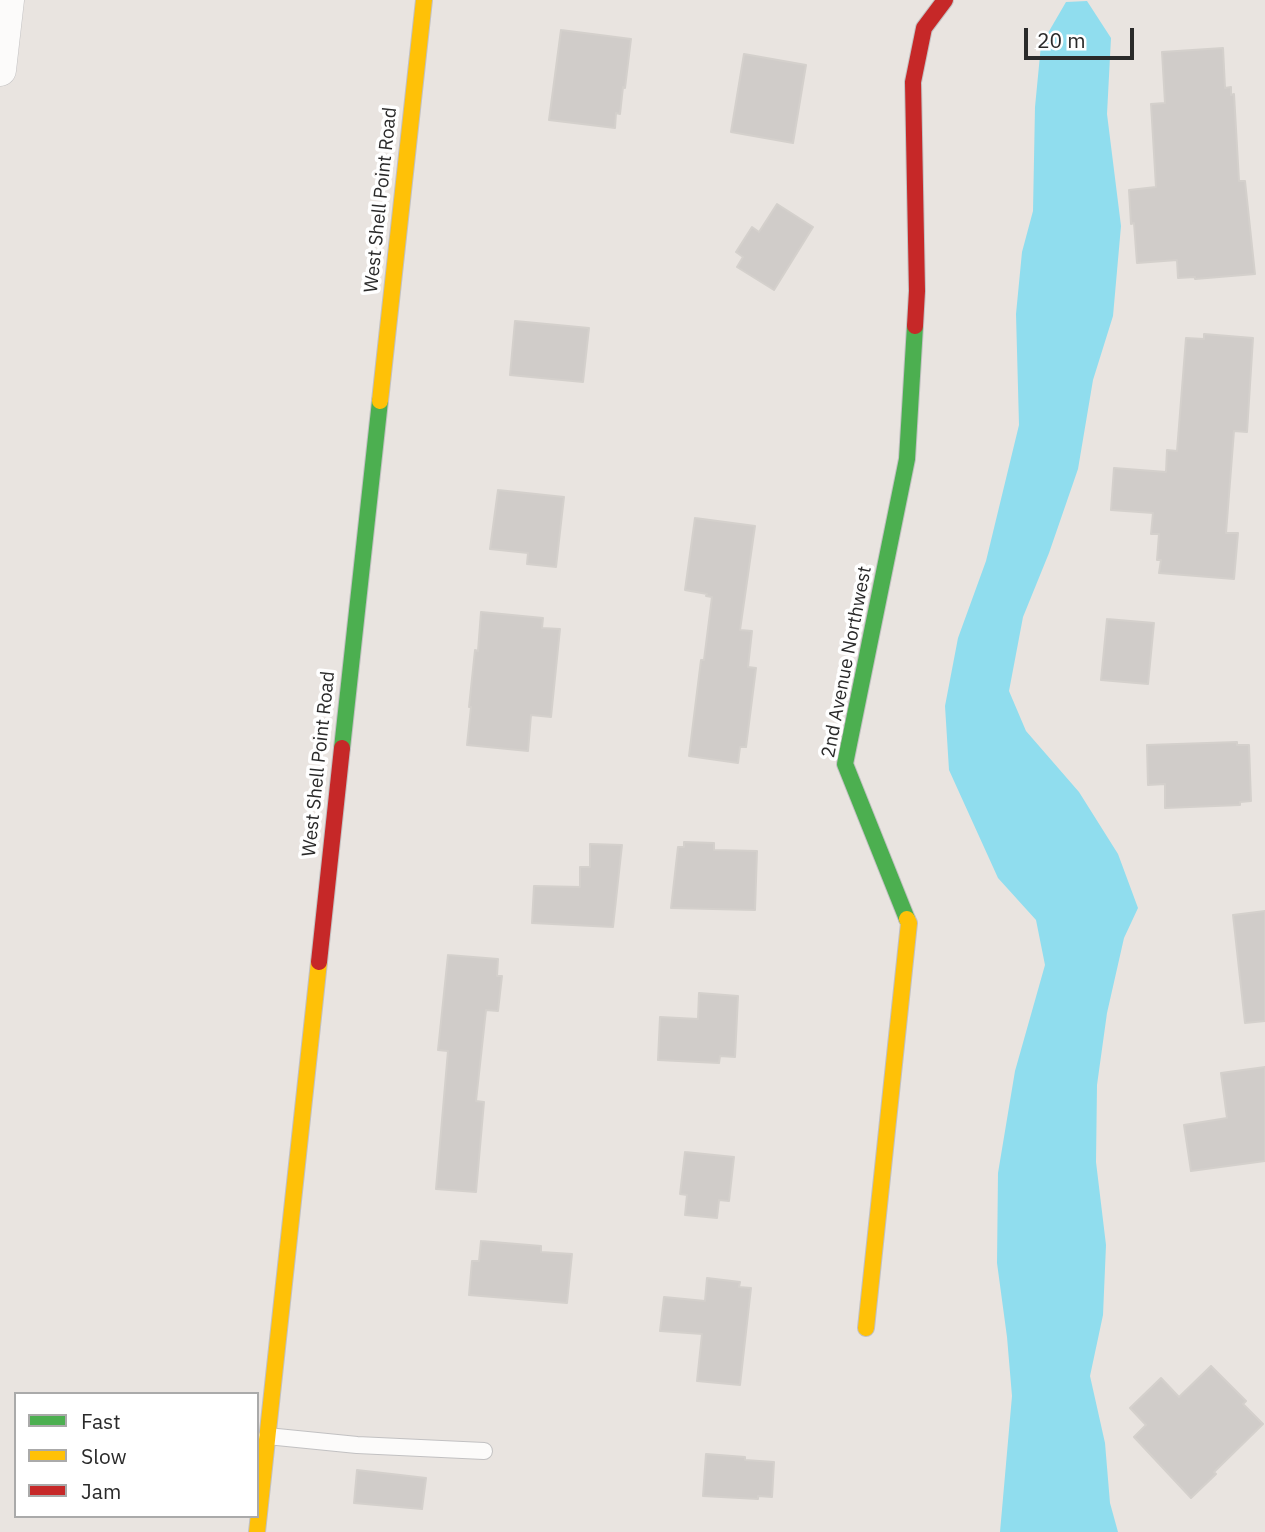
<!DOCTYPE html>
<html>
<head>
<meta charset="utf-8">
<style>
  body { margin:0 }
  #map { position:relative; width:1265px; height:1532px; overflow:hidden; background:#e9e4e0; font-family:"IBM Plex Sans",sans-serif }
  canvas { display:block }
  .legend { position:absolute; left:14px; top:1392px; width:245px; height:126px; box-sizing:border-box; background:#fff; border:2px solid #aaa; margin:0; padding:9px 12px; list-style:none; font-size:21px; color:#2a2a2a }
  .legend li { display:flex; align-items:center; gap:14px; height:35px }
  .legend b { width:35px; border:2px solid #aaa }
  .scale { position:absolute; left:1024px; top:28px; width:110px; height:32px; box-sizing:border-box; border:4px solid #2a2a2a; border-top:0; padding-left:9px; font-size:21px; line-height:24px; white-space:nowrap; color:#2a2a2a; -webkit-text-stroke:5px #fff; paint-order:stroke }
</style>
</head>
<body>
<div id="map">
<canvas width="1265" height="1532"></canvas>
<ul class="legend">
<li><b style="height:9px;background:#4caf50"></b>Fast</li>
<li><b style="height:9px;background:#ffc107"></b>Slow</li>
<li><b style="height:9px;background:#c62828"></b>Jam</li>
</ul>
<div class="scale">20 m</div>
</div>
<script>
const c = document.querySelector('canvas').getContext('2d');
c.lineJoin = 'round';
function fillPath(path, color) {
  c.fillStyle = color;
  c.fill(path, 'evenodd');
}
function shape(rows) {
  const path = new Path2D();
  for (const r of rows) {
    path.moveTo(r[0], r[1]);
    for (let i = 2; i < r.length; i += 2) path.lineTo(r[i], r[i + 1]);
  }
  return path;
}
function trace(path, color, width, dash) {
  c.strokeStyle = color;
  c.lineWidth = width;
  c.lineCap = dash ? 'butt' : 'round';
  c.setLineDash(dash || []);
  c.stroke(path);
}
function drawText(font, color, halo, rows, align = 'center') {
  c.font = font + ' "IBM Plex Sans",sans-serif';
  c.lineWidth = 7;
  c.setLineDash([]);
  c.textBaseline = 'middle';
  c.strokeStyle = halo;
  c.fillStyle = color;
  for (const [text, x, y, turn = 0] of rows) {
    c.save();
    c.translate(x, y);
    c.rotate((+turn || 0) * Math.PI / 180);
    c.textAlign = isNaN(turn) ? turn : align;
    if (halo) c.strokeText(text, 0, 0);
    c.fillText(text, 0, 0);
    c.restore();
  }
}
const water = shape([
  [1087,1,1111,38,1107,114,1121,226,1113,316,1093,380,1078,469,1049,553,1023,617,1009,691,1026,731,1079,792,1118,854,1138,908,1124,938,1107,1013,1097,1085,1096,1162,1106,1245,1103,1315,1090,1376,1105,1443,1110,1503,1118,1532,1000,1532,1012,1396,1007,1337,997,1263,998,1173,1015,1071,1045,965,1036,920,998,878,949,770,945,706,958,638,986,561,1019,425,1016,314,1022,252,1033,211,1035,107,1041,45,1066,2]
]);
const building = shape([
  [561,30,631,39,625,88,623,87,620,114,616,113,615,128,549,120,561,30],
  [1223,48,1225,88,1231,87,1231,95,1234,94,1239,181,1245,181,1255,274,1195,279,1195,277,1178,278,1177,260,1137,263,1134,223,1131,224,1129,190,1156,187,1151,104,1165,103,1162,52,1223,48],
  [744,54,806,65,793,143,731,132,744,54],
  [777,204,813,227,774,290,737,267,743,257,736,252,752,227,759,232,777,204],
  [515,321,589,328,583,382,510,375,515,321],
  [1204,334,1253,338,1247,432,1234,431,1226,533,1238,533,1234,579,1159,573,1161,560,1157,560,1159,534,1151,534,1153,513,1111,510,1114,468,1166,472,1167,450,1177,451,1186,338,1204,339,1204,334],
  [498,490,564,497,556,567,527,564,528,553,490,549,498,490],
  [695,518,755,526,740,630,752,631,748,667,756,668,746,747,740,747,738,763,689,756,701,660,704,660,712,597,706,596,707,594,685,590,695,518],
  [481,612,543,618,542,628,560,629,551,717,531,715,528,751,467,745,471,707,469,707,475,650,478,651,481,612],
  [1107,619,1154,623,1148,684,1101,680,1107,619],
  [1237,742,1237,745,1249,745,1251,801,1240,802,1240,805,1165,808,1165,784,1148,785,1147,745,1237,742],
  [684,842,714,843,714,850,757,851,755,910,671,908,678,847,684,847,684,842],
  [590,844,622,845,613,927,532,923,534,886,580,887,580,867,590,867,590,844],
  [1265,911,1265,1021,1245,1023,1233,915,1265,911],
  [448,955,498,959,497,976,502,976,498,1011,486,1010,476,1101,484,1102,476,1192,436,1189,448,1051,438,1050,448,955],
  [699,993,738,996,735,1057,720,1056,719,1063,658,1060,660,1017,698,1019,699,993],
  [1265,1067,1265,1161,1191,1171,1184,1125,1227,1118,1221,1073,1265,1067],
  [685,1152,734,1157,729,1201,719,1200,717,1218,685,1215,687,1195,680,1194,685,1152],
  [481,1241,541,1246,541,1252,572,1254,567,1303,469,1295,472,1261,479,1261,481,1241],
  [707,1278,740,1282,739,1287,751,1288,740,1385,697,1381,702,1334,660,1331,664,1297,705,1301,707,1278],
  [1211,1366,1246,1401,1243,1404,1263,1424,1214,1472,1216,1474,1191,1498,1134,1437,1146,1425,1130,1408,1161,1378,1179,1397,1211,1366],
  [706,1454,745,1457,745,1460,774,1462,772,1497,758,1496,758,1499,703,1496,706,1454],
  [357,1470,426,1478,422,1509,354,1503,357,1470]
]);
const lane = shape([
  [267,1436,357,1445,484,1451]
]);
const street = shape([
  [0,70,8,0]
]);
const fast = shape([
  [342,748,380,401],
  [907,919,845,764,907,459,915,326]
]);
const slow = shape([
  [380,401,424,0],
  [866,1328,909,923,907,919],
  [257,1532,319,962]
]);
const jam = shape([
  [915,326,917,291,913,82,924,28,945,0],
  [319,962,342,748]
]);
const streetNames = [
  ["West Shell Point Road",381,200,-84],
  ["2nd Avenue Northwest",847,662,-79],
  ["West Shell Point Road",319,764,-84]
];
fillPath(water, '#90ddee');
fillPath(building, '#d0ccc9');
trace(building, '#d4d0cc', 2);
trace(lane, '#c2c1c2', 18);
trace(street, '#c2c1c2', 33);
trace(fast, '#c2c1c2', 18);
trace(slow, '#c2c1c2', 18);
trace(jam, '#c2c1c2', 18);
trace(lane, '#fcfbfa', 16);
trace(street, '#fcfbfa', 32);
trace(fast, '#4caf50', 16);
trace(slow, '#ffc107', 16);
trace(jam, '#c62828', 16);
drawText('19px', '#2a2a2a', '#fff', streetNames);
</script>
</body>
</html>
